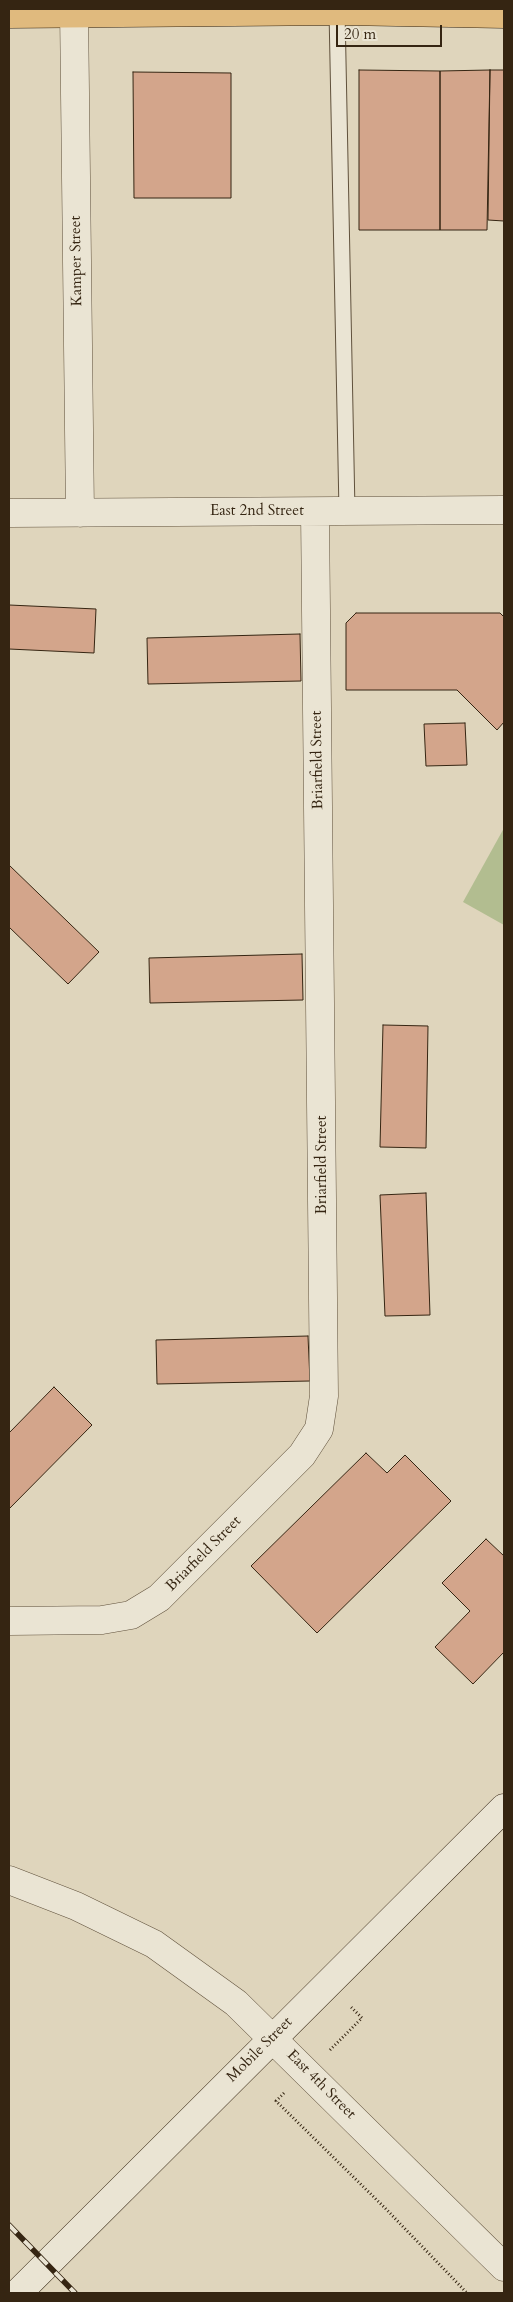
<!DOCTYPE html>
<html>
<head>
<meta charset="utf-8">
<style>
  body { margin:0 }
  #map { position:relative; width:513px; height:2302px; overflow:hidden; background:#dfd5bc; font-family:Cardo,serif }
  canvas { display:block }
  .frame { position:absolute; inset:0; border:10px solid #352512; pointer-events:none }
  .scale { position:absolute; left:336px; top:25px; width:106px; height:22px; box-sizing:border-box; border:2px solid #352512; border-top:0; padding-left:6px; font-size:15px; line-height:18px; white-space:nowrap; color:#352512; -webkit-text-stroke:4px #eae4d3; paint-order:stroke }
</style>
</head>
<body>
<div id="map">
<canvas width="513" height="2302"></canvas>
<div class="frame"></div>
<div class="scale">20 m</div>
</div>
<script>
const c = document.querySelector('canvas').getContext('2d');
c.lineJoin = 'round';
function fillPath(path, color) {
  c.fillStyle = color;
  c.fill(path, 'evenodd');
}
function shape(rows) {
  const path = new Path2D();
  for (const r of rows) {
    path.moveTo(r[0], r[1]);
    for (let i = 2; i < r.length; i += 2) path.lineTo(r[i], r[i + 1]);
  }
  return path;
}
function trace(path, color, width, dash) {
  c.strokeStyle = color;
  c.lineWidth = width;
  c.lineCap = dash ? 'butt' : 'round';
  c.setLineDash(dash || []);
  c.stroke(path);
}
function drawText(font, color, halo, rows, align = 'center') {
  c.font = font + ' Cardo,serif';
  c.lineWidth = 5;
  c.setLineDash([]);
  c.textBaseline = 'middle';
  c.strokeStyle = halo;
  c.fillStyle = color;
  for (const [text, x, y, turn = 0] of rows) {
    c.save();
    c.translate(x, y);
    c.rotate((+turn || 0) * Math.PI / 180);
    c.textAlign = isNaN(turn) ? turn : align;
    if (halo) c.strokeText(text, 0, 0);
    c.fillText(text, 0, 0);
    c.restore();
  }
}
const green = shape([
  [504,828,504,925,463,902]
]);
const building = shape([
  [359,70,440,71,440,230,359,230,359,70],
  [490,70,504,70,504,221,488,220,490,70],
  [490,70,487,230,440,230,440,71,490,70],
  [133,72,231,73,231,198,134,198,133,72],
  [9,605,96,609,94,653,9,649,9,605],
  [356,613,500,613,504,617,504,722,497,730,457,690,346,690,346,623,356,613],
  [300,634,301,681,148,684,147,638,300,634],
  [465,723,467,765,426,766,424,724,465,723],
  [9,865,99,952,68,984,9,927,9,865],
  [302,954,303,1000,150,1003,149,958,302,954],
  [383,1025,428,1026,426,1148,380,1147,383,1025],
  [426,1193,430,1315,385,1316,380,1195,426,1193],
  [308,1336,310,1381,157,1384,156,1340,308,1336],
  [54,1387,92,1425,9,1509,9,1433,54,1387],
  [366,1453,387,1473,405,1455,451,1501,317,1633,251,1566,366,1453],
  [486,1539,504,1556,504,1652,473,1684,435,1647,470,1611,442,1583,486,1539]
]);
const path = shape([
  [330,2050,362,2018,351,2007],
  [284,2093,276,2101,385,2208,467,2293]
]);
const lane = shape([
  [337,11,347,511]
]);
const street = shape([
  [74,9,80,513],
  [9,513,504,510],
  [9,1621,102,1620,131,1615,159,1598,302,1455,319,1429,324,1396,315,512],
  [9,1880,76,1906,154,1944,236,2003,504,2267]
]);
const secondary = shape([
  [18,2293,504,1808]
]);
const primary = shape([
  [9,14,343,11,504,14]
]);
const rail = shape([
  [9,2225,75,2293]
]);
const streetNames = [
  ["Kamper Street",77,261,-91],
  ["East 2nd Street",257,512],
  ["Briarfield Street",318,760,-91],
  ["Briarfield Street",323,1165,-90],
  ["Briarfield Street",204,1554,-45],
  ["Mobile Street",260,2050,-45],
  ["East 4th Street",321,2085,45]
];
fillPath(green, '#b2bd90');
fillPath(building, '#d3a58b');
trace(building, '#352512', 1);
trace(lane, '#60513c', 17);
trace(street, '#60513c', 29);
trace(secondary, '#352512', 29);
trace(primary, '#352512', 29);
trace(path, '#352512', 3, [1, 2.5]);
trace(lane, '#eae4d3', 15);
trace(street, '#eae4d3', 28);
trace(secondary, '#eae4d3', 28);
trace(primary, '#e0ba7e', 28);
trace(rail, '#352512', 5.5);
trace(rail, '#eae4d3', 4, [11]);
drawText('15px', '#352512', '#eae4d3', streetNames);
</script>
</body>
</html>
